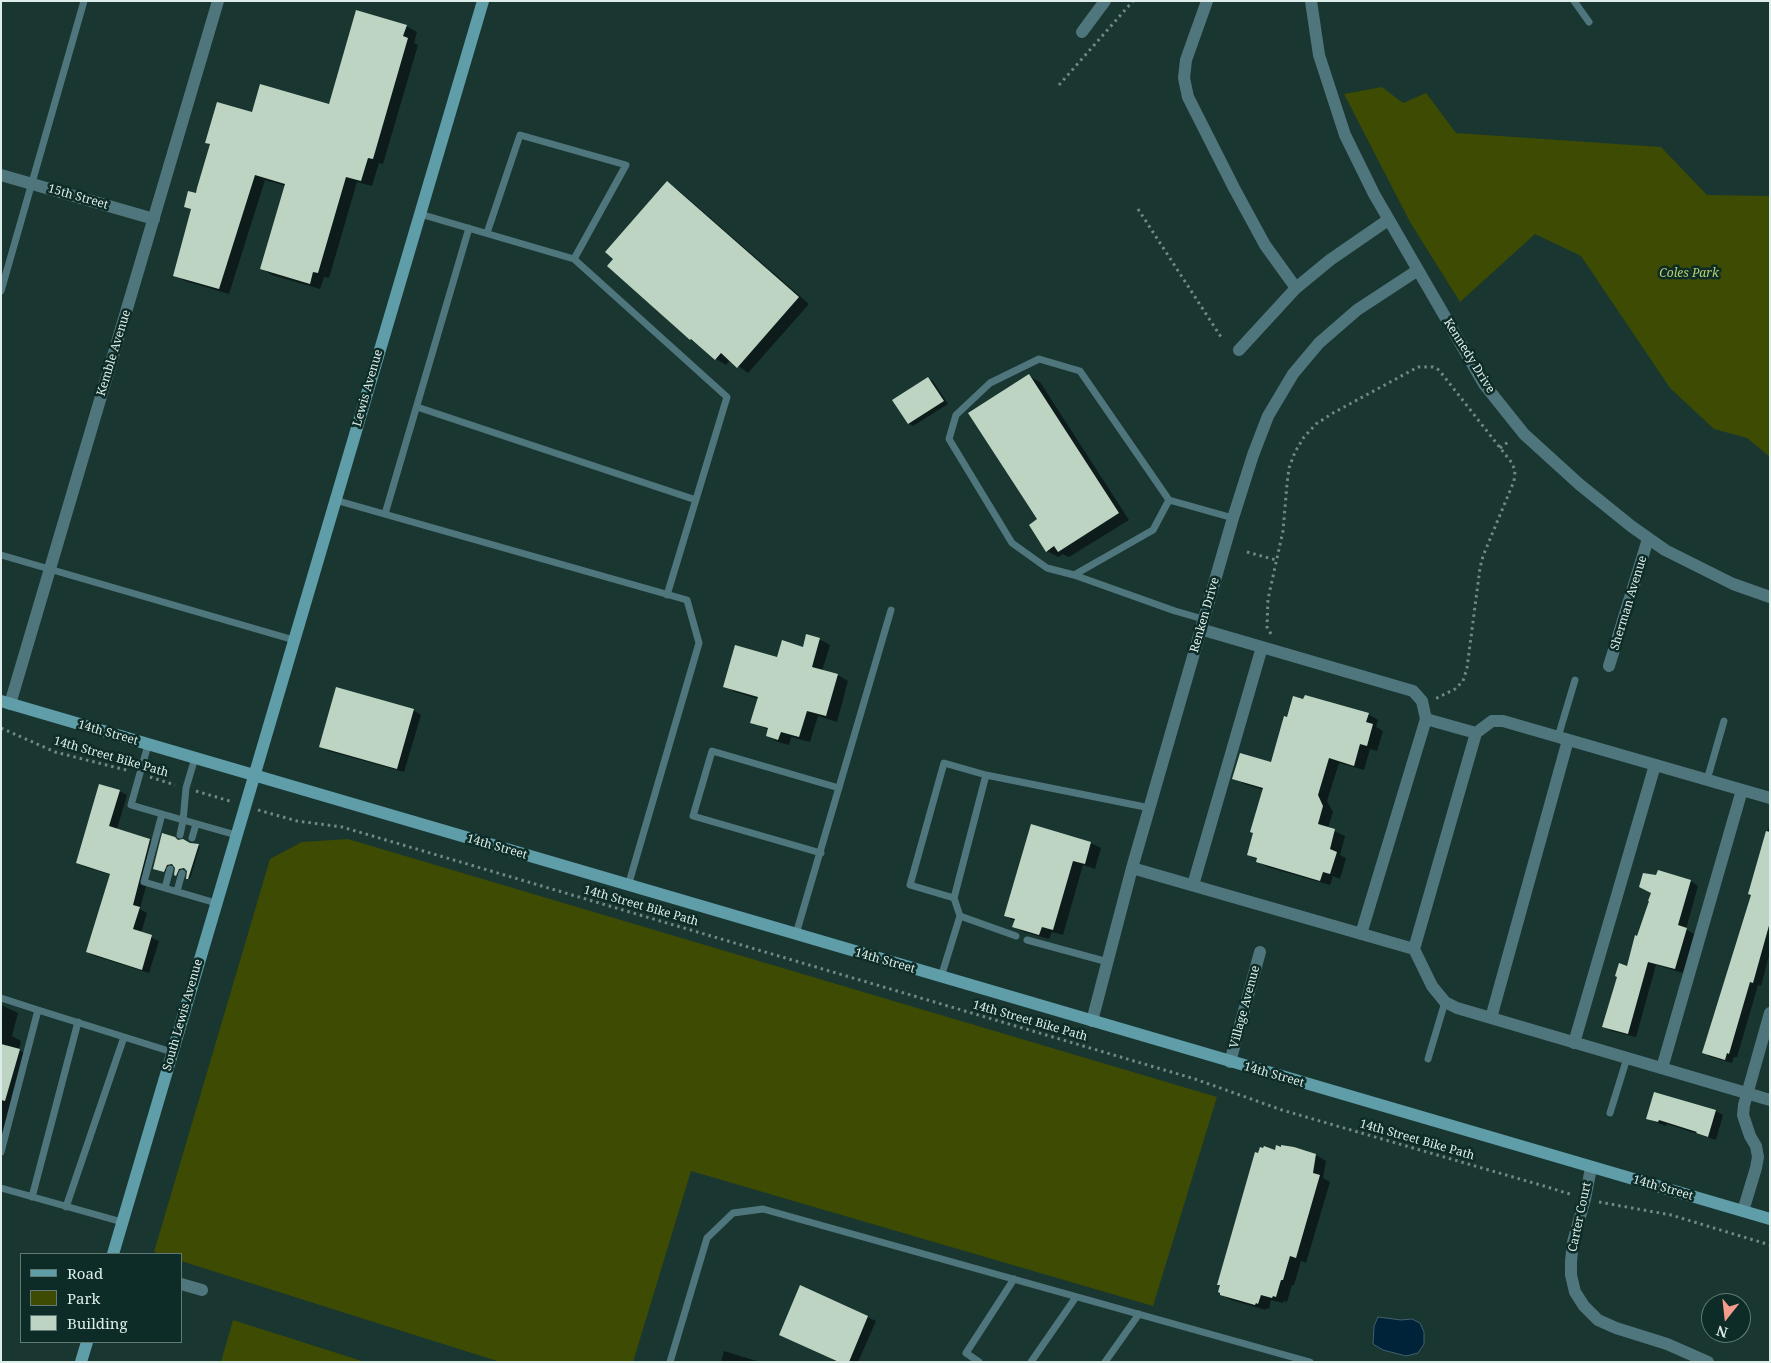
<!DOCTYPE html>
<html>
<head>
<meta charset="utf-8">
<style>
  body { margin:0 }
  #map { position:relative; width:1771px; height:1363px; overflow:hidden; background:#193631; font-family:"Noto Serif",serif }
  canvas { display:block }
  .frame { position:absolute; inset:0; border:2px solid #ddeeea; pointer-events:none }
  .legend { position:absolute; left:20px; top:1253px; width:162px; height:90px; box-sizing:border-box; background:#0e2c27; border:1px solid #617a75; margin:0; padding:6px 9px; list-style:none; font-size:15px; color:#ddeeea }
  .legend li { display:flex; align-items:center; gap:10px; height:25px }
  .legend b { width:25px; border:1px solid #617a75 }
  .north { position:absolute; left:1701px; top:1293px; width:50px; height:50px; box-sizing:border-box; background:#0e2c27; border:1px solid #617a75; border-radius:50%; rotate:196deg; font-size:14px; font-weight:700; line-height:20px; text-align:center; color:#ddeeea }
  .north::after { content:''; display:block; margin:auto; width:18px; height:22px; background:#f49d8c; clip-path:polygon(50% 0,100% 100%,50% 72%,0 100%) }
</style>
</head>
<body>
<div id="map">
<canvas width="1771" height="1363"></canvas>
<div class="frame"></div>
<ul class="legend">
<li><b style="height:6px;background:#5f9da9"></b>Road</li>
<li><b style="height:14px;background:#3d4b03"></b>Park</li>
<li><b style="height:14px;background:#bcd4c1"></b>Building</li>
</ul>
<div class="north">N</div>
</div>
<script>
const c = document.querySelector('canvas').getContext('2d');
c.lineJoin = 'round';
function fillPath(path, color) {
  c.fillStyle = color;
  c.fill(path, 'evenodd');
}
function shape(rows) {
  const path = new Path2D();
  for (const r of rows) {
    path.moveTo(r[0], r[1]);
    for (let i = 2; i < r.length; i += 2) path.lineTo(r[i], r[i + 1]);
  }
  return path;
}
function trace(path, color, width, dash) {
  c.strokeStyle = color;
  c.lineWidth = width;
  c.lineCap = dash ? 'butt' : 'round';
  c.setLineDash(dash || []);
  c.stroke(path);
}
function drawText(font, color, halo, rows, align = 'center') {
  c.font = font + ' "Noto Serif",serif';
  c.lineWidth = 5;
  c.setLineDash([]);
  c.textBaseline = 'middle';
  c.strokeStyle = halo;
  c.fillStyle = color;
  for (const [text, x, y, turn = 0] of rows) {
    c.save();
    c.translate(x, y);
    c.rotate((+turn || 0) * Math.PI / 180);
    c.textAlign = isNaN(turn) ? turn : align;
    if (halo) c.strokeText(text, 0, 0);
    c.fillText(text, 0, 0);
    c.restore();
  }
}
const green = shape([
  [1382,87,1403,103,1426,93,1456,133,1661,147,1707,195,1770,196,1770,457,1747,438,1714,429,1670,388,1581,256,1535,234,1460,302,1410,222,1344,94],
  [348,839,1217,1097,1153,1306,691,1171,633,1362,500,1362,181,1261,181,1254,160,1254,154,1252,270,859,302,842],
  [233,1320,365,1362,221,1362]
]);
const water = shape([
  [1378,1317,1401,1320,1412,1319,1420,1323,1424,1332,1424,1344,1418,1353,1406,1356,1383,1350,1373,1344,1374,1326,1378,1317]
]);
const shadow = shape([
  [406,26,417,32,414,43,418,45,383,164,379,163,372,186,357,182,329,278,324,277,320,289,272,275,262,269,286,186,265,180,229,294,185,281,175,275,192,210,185,206,196,195,211,145,207,143,253,113,330,106],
  [667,183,677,189,809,304,748,373,730,360,726,365,716,359,690,339],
  [1029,376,1040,382,1129,520,1069,557,1063,554,1058,557,1047,551,1039,520],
  [928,378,933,381,948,404,913,426,908,423],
  [819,639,830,645,822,671,838,675,848,681,837,722,818,716,810,742,791,737,789,745,778,742,767,736,769,730,752,722,758,699,735,692,725,686],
  [413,710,421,715,404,772,328,751,321,746],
  [1368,714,1378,720,1376,727,1383,731,1377,751,1370,749,1364,770,1339,763,1327,801,1333,812,1328,828,1345,836,1340,855,1346,858,1340,879,1333,876,1330,885,1267,867,1257,861,1258,860,1248,854,1264,790,1244,784,1234,778,1272,763],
  [119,791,127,795,117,829,150,840,157,844,140,909,147,913,141,933,159,941,149,973,95,956,87,952,111,875,85,867,77,863],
  [1769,826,1770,952,1761,986,1758,985,1737,1057,1734,1057,1732,1063,1711,1057,1703,1052,1752,895,1749,893],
  [179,841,200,846,190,879,187,878,188,871,186,869,181,869,178,876,175,874,177,868,174,865,169,866,166,872,156,869],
  [1091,843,1101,848,1095,869,1083,865,1063,935,1052,932,1049,939,1024,932,1014,927,1015,921,1005,916],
  [1691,881,1698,886,1686,929,1694,934,1683,973,1656,965,1636,1037,1611,1031,1604,1026,1628,967,1638,937],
  [1,1005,18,1013,12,1036,21,1041,19,1050,30,1056,1,1156],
  [1716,1111,1723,1115,1716,1140,1667,1124,1666,1126,1655,1122,1648,1118],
  [1282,1146,1316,1155,1326,1161,1323,1178,1330,1182,1306,1263,1301,1261,1294,1285,1292,1285,1287,1302,1283,1301,1283,1303,1271,1300,1269,1309,1266,1308,1266,1310,1231,1300,1221,1294,1276,1151,1281,1148],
  [801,1287,876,1321,858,1362,839,1362],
  [724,1351,760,1362,721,1362]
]);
const building = shape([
  [356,10,407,25,403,36,408,38,373,159,368,158,361,181,346,177,318,273,313,272,310,284,260,269,285,184,255,175,219,289,173,276,191,209,184,207,188,191,196,193,197,188,210,144,205,143,217,102,252,112,260,84,329,104],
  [667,181,799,297,737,368,721,353,715,360,691,339,690,340,607,266,613,259,605,252],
  [1029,374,1119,513,1058,552,1054,546,1046,552,1029,525,1037,519,968,413],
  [928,377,944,401,908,424,892,400],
  [806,634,820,638,812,667,838,674,826,716,807,711,799,737,781,732,778,740,766,736,768,728,750,723,758,697,723,687,735,645,777,657,782,640,803,647],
  [336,687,414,709,397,769,319,747],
  [1305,695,1369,713,1366,722,1373,724,1367,746,1360,744,1354,766,1329,758,1318,795,1323,806,1318,824,1335,829,1330,849,1337,852,1330,874,1323,872,1320,881,1256,862,1257,858,1247,855,1253,833,1250,832,1263,788,1232,779,1240,753,1271,762,1284,716,1287,717,1293,696,1303,699],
  [99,784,120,790,109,826,150,839,133,905,140,907,133,929,152,935,142,970,86,952,110,874,76,863],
  [1031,824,1091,842,1085,864,1073,861,1053,930,1042,927,1039,935,1012,927,1015,919,1004,916],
  [1766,831,1770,832,1770,922,1753,983,1750,982,1729,1054,1727,1053,1725,1060,1702,1053,1751,895,1748,894],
  [162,833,175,837,178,840,183,839,190,843,199,844,188,879,186,879,187,871,184,868,179,869,176,876,174,875,175,868,172,864,167,865,164,872,153,869],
  [1658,870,1691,880,1678,925,1687,928,1675,969,1648,962,1628,1034,1602,1027,1617,977,1615,976,1619,963,1627,966,1635,935,1637,936,1649,901,1648,901,1651,893,1639,887,1643,873,1656,875],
  [1,1044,20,1049,5,1101,1,1100],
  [1654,1092,1716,1110,1708,1137,1696,1133,1697,1132,1659,1120,1658,1122,1646,1119],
  [1276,1145,1281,1147,1281,1145,1294,1147,1316,1154,1313,1173,1320,1175,1296,1258,1290,1256,1283,1280,1281,1280,1276,1297,1273,1296,1272,1298,1261,1295,1258,1304,1256,1303,1255,1305,1220,1295,1220,1293,1218,1292,1220,1285,1217,1285,1255,1152,1258,1153,1260,1147,1263,1148,1264,1146,1275,1150],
  [800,1285,868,1316,849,1362,839,1362,779,1335]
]);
const path = shape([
  [1059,85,1133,1],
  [1138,209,1221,337],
  [1500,448,1508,442],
  [1247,552,1276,560],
  [1271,634,1267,627,1268,599,1283,531,1287,484,1289,468,1295,452,1304,437,1316,424,1333,413,1418,367,1433,367,1439,370,1512,463,1515,471,1514,481,1483,556,1480,568,1467,668,1463,681,1455,689,1435,699],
  [1,728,55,752,130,771],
  [150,777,175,785],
  [196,791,233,802],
  [258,810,297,821,342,827,1195,1079,1282,1110,1544,1186,1573,1195],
  [1599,1202,1671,1215,1770,1245]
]);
const lane = shape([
  [1574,1,1589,22],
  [420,214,574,259,727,397,667,595],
  [487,233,520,135,626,165,574,259],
  [1,291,84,1],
  [417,407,696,500],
  [335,500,687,600,699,643,628,886],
  [1169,500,1153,530,1074,575,1047,568,1012,543,949,439,956,415,990,383,1039,359,1080,371,1169,500,1233,518],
  [385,514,469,228],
  [1,555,294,640],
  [1074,575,1175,611,1203,619],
  [1558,737,1575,680],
  [148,745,131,805,162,814],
  [986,775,954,898,910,885,944,763,986,775,1150,808],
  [1707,780,1724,721],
  [180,835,183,821,186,788,195,758],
  [192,838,196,824],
  [821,853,693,816,712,751,839,788],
  [165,888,170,869],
  [177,891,182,873],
  [216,903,144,882,162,814,236,835],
  [960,916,1016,936],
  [796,934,891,610],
  [1027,940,1108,962],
  [941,977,960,916,954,898],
  [1,998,38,1010],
  [1428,1059,1445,1002],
  [1610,1113,1627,1058],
  [1,1152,38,1010,172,1052],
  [1,1188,122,1222],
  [32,1197,78,1022],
  [66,1207,124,1037],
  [670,1362,707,1238,733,1213,763,1209,1310,1362],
  [979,1362,966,1353,1014,1279],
  [1031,1362,1076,1297],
  [1105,1362,1139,1314]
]);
const street = shape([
  [1207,1,1186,60,1184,78,1188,97,1234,188,1265,245,1296,288],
  [1311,1,1319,55,1345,135,1374,194,1484,384,1524,434,1579,484,1631,526,1665,550,1733,584,1770,597],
  [1082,32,1105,1],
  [1,175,154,219],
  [1239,350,1296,288,1330,260,1388,220],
  [1200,629,1413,691,1422,701,1426,719,1476,733],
  [1609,666,1648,539],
  [10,704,218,1],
  [1770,798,1503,721,1492,721,1476,733,1414,949,1432,986,1445,1002,1457,1008,1770,1100],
  [1132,868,1414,949],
  [1193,885,1262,647],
  [1361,934,1426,719],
  [1491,1018,1568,740],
  [1092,1021,1132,868,1233,518,1253,455,1268,416,1293,374,1319,343,1357,310,1418,270],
  [1574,1043,1655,765],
  [1230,1062,1260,952],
  [1662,1068,1742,790],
  [1591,1168,1585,1199,1573,1242,1571,1261,1571,1275,1575,1292,1584,1306,1598,1320,1616,1328,1667,1344,1708,1362],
  [1743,1211,1756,1168,1758,1157,1756,1146,1750,1136,1743,1115,1744,1105,1770,1013],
  [181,1284,202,1290]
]);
const secondary = shape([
  [1,701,1770,1219],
  [113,1254,483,1],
  [81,1362,87,1342]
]);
const streetNames = [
  ["15th Street",78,197,16],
  ["Kemble Avenue",114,353,-73],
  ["Kennedy Drive",1469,356,58],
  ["Lewis Avenue",368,388,-74],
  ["Sherman Avenue",1629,603,-73],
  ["Renken Drive",1205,615,-74],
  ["14th Street",108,733,16],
  ["14th Street Bike Path",111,757,16],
  ["14th Street",497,847,16],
  ["14th Street Bike Path",641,906,16],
  ["14th Street",885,961,16],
  ["Village Avenue",1245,1007,-75],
  ["South Lewis Avenue",183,1015,-74],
  ["14th Street Bike Path",1030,1021,16],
  ["14th Street",1274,1075,16],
  ["14th Street Bike Path",1417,1140,16],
  ["14th Street",1663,1188,16],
  ["Carter Court",1580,1217,-78]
];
const parkNames = [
  ["Coles Park",1689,274]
];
fillPath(green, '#3d4b03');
fillPath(water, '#002339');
trace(water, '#42606e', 1);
fillPath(shadow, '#0007');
fillPath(building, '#bcd4c1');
trace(path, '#718984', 3, [2.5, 4]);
trace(lane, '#50767d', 7);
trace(street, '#50767d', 12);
trace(secondary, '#5f9da9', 12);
drawText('12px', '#ddeeea', '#0e2c27', streetNames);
drawText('italic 12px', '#b8d271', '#0e2c27', parkNames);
</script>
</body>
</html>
